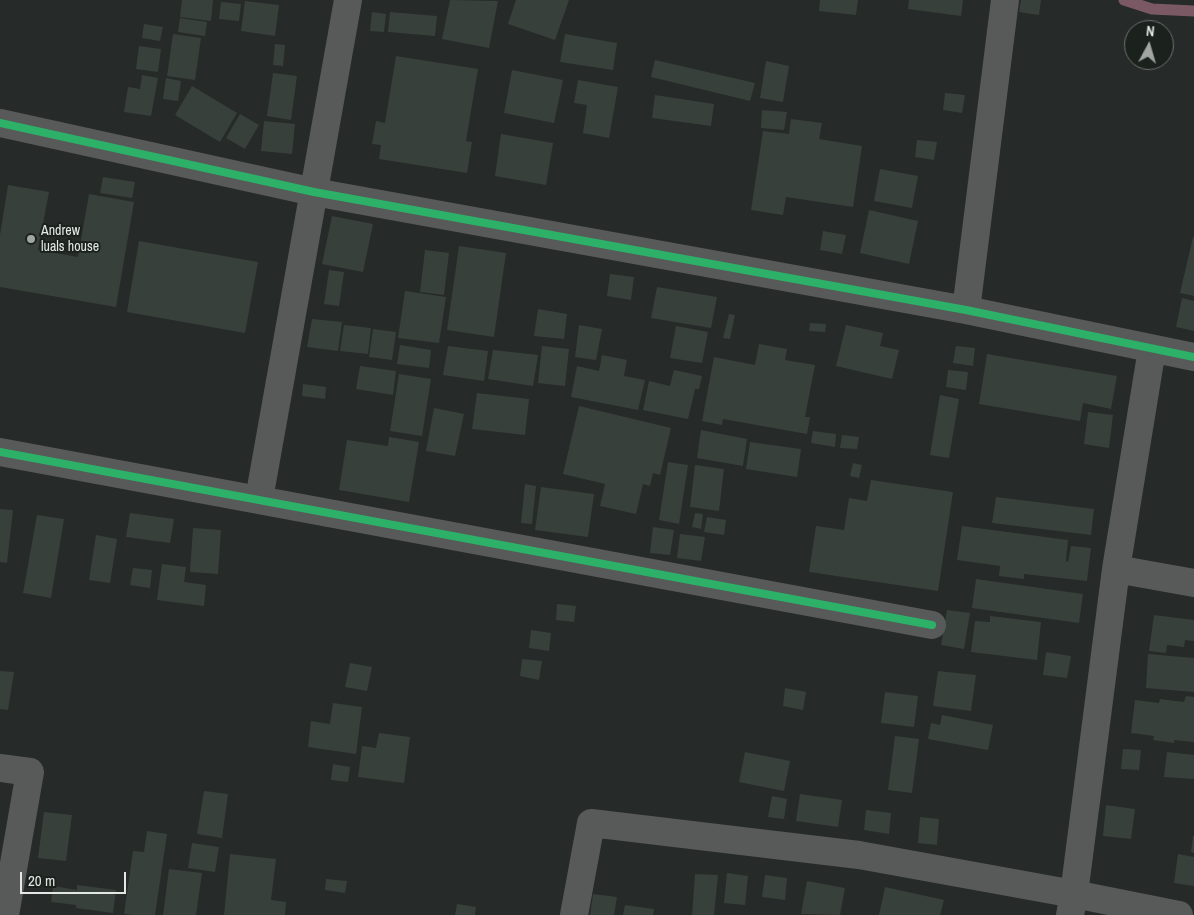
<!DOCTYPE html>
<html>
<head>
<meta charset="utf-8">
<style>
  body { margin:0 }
  #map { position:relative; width:1194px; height:915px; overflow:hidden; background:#262a28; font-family:"Archivo Narrow",sans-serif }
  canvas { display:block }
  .north { position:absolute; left:1124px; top:20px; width:50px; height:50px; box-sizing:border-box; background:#1b221e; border:1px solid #6b716e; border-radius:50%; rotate:6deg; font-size:14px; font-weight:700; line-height:20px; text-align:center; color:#e3e8e5 }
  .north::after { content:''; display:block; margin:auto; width:18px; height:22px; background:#a1a6a3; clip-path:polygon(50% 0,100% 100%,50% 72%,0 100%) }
  .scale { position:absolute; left:20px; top:872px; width:106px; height:22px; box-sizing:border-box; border:2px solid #e3e8e5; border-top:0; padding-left:6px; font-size:15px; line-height:18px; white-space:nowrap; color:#e3e8e5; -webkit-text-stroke:4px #1b221e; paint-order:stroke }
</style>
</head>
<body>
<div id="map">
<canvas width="1194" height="915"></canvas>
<div class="north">N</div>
<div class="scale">20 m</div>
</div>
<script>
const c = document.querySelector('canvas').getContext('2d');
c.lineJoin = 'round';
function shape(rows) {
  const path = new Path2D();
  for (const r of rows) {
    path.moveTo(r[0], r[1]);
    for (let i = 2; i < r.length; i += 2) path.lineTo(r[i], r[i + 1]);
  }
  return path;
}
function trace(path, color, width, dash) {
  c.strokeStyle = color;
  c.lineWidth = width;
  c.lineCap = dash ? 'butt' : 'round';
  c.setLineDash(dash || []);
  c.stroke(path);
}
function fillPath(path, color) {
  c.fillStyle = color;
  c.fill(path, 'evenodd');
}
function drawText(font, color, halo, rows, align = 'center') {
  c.font = font + ' "Archivo Narrow",sans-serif';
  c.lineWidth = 4;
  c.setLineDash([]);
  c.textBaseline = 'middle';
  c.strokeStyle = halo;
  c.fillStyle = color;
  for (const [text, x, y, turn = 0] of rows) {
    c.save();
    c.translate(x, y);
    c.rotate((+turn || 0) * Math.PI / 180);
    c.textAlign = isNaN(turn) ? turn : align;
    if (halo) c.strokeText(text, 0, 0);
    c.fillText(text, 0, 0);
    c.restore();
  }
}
const stream = shape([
  [1124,0,1152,9,1194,11]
]);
const building = shape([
  [182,0,213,0,211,21,180,17],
  [450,0,498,1,489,48,442,39],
  [516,0,569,0,555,40,508,24],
  [820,0,858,0,856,15,819,11],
  [909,0,963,0,961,16,908,9],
  [1021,0,1041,0,1039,15,1019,12],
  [245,1,279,5,275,36,241,31],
  [221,2,241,4,239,21,219,19],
  [372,12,386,14,384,32,370,31],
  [390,12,437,16,435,36,388,32],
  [180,18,207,22,205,36,178,32],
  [144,24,163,27,160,41,142,38],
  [173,34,201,38,195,80,167,76],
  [565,34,617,43,613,70,560,62],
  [275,44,285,45,283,66,273,65],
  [139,46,161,49,158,72,136,69],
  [396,56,478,69,466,141,472,142,467,173,379,159,381,145,372,144,376,121,385,123],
  [655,60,755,83,750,101,651,77],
  [766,61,789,66,783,102,760,98],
  [512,70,563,80,554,123,504,113],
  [273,73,297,76,291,120,267,116],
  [142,75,158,78,151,116,124,112,128,87,140,89],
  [166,78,181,81,178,101,163,99],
  [578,80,618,87,609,138,583,133,587,105,574,103],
  [192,86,237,113,220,142,175,115],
  [945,93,965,95,962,113,943,110],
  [655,95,714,104,711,126,652,118],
  [762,110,787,112,784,130,761,128],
  [240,114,259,125,245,149,226,138],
  [791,119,822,123,819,139,862,146,853,207,786,197,783,215,751,210,763,131,789,134],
  [264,121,295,124,292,154,261,151],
  [501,134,553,143,546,185,495,176],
  [917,140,937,142,934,160,915,157],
  [880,169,918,176,912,208,874,201],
  [103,177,135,182,132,198,100,193],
  [8,185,49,192,38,250,78,257,89,194,134,202,116,307,0,287,0,235],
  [869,210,918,221,909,264,860,253],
  [332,216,373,224,363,272,322,264],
  [823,231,846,235,842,254,820,250],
  [1193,237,1194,237,1194,296,1180,293],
  [139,241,258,262,245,333,127,312],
  [459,246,506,253,494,337,447,330],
  [425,250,449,253,444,295,420,292],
  [329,270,344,272,339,306,324,304],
  [610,274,634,277,631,300,607,296],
  [657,287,717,297,711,328,651,318],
  [405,291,446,297,439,343,398,338],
  [1182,298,1194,301,1194,331,1176,327],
  [538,309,567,314,564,339,534,336],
  [729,314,735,315,730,339,723,338],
  [312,319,342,322,338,351,307,347],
  [810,323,826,324,825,332,809,331],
  [344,325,371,328,368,354,340,351],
  [579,325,602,329,596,360,575,357],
  [846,325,883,333,880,346,899,350,892,379,836,366],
  [676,326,708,332,702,363,670,358],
  [373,329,396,332,392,360,369,357],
  [759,344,787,349,785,360,815,365,805,417,810,417,807,434,723,419,722,425,702,421,714,357,755,365],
  [400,345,431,350,429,368,397,364],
  [448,346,488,351,484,381,443,375],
  [542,346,569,349,565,386,538,383],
  [956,346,975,348,973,366,953,363],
  [493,350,538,355,533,386,488,379],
  [987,354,1117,376,1111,409,1083,403,1080,421,979,404],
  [602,355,627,360,624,376,645,380,638,410,571,397,577,366,599,371],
  [360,366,396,371,393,395,356,389],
  [674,370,702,376,699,389,695,389,688,419,643,410,649,381,670,386],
  [948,370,968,372,966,390,946,387],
  [399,374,431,379,422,436,390,431],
  [303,384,326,387,325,399,302,396],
  [477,393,529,399,525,435,472,429],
  [940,395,959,399,949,458,930,455],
  [579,406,671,428,660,475,653,473,650,486,643,484,636,514,600,506,605,484,563,474],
  [434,408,464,414,455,456,426,451],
  [1088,412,1113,415,1109,448,1084,444],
  [701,430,747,439,743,466,697,458],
  [813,431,836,434,835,447,811,443],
  [842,435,859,437,857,449,840,448],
  [389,437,419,442,409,502,339,490,347,440,388,446],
  [750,442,801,449,797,477,746,469],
  [668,462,688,465,679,524,659,520],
  [853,463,862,465,859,478,850,476],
  [695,465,724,469,719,511,690,507],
  [871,480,953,492,938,591,809,572,816,526,844,530,849,498,867,501],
  [525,484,536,486,532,524,521,523],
  [541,487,594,494,588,537,535,530],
  [996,497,1094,509,1091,535,992,523],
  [0,509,13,510,7,563,0,562],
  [130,513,174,519,170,543,126,537],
  [695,513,703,514,701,529,692,527],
  [37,515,64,519,51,598,23,593],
  [707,517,726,520,724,535,704,532],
  [962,526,1068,540,1066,561,1068,562,1071,546,1091,548,1087,581,1024,574,1024,579,999,576,1000,566,957,560],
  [653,527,674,530,670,555,650,553],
  [193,528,221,530,218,574,190,572],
  [680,534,705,537,701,561,677,558],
  [96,535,117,539,110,583,89,580],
  [162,564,186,567,184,582,206,585,204,606,157,600],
  [133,568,152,570,150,588,130,585],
  [976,579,1083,594,1079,623,972,608],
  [557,604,576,606,574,622,556,620],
  [947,610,970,613,964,649,941,645],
  [1154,615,1194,620,1194,641,1185,640,1184,647,1167,645,1166,653,1149,651],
  [990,616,1041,622,1037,660,971,652,975,621,990,622],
  [531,630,551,633,549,651,529,648],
  [1046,652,1071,656,1067,678,1043,675],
  [1148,654,1194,658,1194,692,1146,688],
  [522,659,542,661,539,680,520,676],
  [350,663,372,667,367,691,345,687],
  [0,671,14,672,8,710,0,709],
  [938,671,976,675,971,711,933,706],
  [785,688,806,692,803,710,783,706],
  [885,692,918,696,914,727,881,723],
  [1186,696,1194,697,1194,742,1174,740,1174,743,1153,740,1154,736,1131,733,1135,700,1159,703,1160,699,1184,702],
  [333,703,362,707,356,754,308,747,311,721,330,724],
  [942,715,993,725,988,750,928,739,931,723,940,725],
  [379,733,410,737,404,783,358,777,362,746,376,748],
  [895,736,919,739,912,793,888,790],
  [1123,749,1141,750,1139,770,1121,769],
  [745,752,790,761,784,791,739,782],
  [1167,752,1194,755,1194,779,1164,777],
  [333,764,350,767,348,782,331,780],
  [204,791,228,794,222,838,197,834],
  [800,794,842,800,838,827,796,821],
  [772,796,787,799,784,819,768,817],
  [1106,805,1135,809,1131,839,1103,836],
  [866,810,891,813,889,834,864,830],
  [44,812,72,815,66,861,38,858],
  [920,817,939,819,937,845,918,843],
  [147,831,167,834,155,915,133,915,124,914,133,851,144,852],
  [1193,836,1194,836,1194,853,1191,852],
  [192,843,219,847,215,872,188,868],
  [230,854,276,859,271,900,286,902,285,915,224,915],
  [1178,854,1194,857,1194,886,1174,883],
  [169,869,202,873,196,915,163,915],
  [727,873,748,876,745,905,724,903],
  [695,874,718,875,714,915,692,915],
  [765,875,787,878,785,900,762,897],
  [326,879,347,881,345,893,325,890],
  [807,881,845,888,840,915,801,914],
  [77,885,116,890,113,913,76,908,76,905,51,902,53,886,77,890],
  [885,887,944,900,940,915,879,915],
  [593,894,617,897,614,915,590,915],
  [457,904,476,907,475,915,455,915],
  [625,905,654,909,653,915,623,915]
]);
const minor = shape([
  [0,123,314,192,966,310,1194,357],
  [966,310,1005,0],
  [0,452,932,625],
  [259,499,348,0],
  [1116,569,1194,583],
  [0,768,30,772,5,915],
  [574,915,591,823,859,855,1074,894,1179,915],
  [1070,915,1074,894,1116,569,1152,349]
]);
const cycleway = shape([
  [0,123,314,192,966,310,1194,357],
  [0,452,932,625]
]);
const markers = [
  [31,239,5,"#a1a6a3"]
];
const poiNames = [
  ["Andrew",41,231],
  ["luals house",41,247]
];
trace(stream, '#7a5964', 11);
fillPath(building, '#38403c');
trace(minor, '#575a58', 28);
trace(cycleway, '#2db169', 8);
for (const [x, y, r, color] of markers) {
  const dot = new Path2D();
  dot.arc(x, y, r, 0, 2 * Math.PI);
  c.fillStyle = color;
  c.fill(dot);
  trace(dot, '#1b221e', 2);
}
drawText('14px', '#e3e8e5', '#1b221e', poiNames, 'left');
</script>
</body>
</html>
